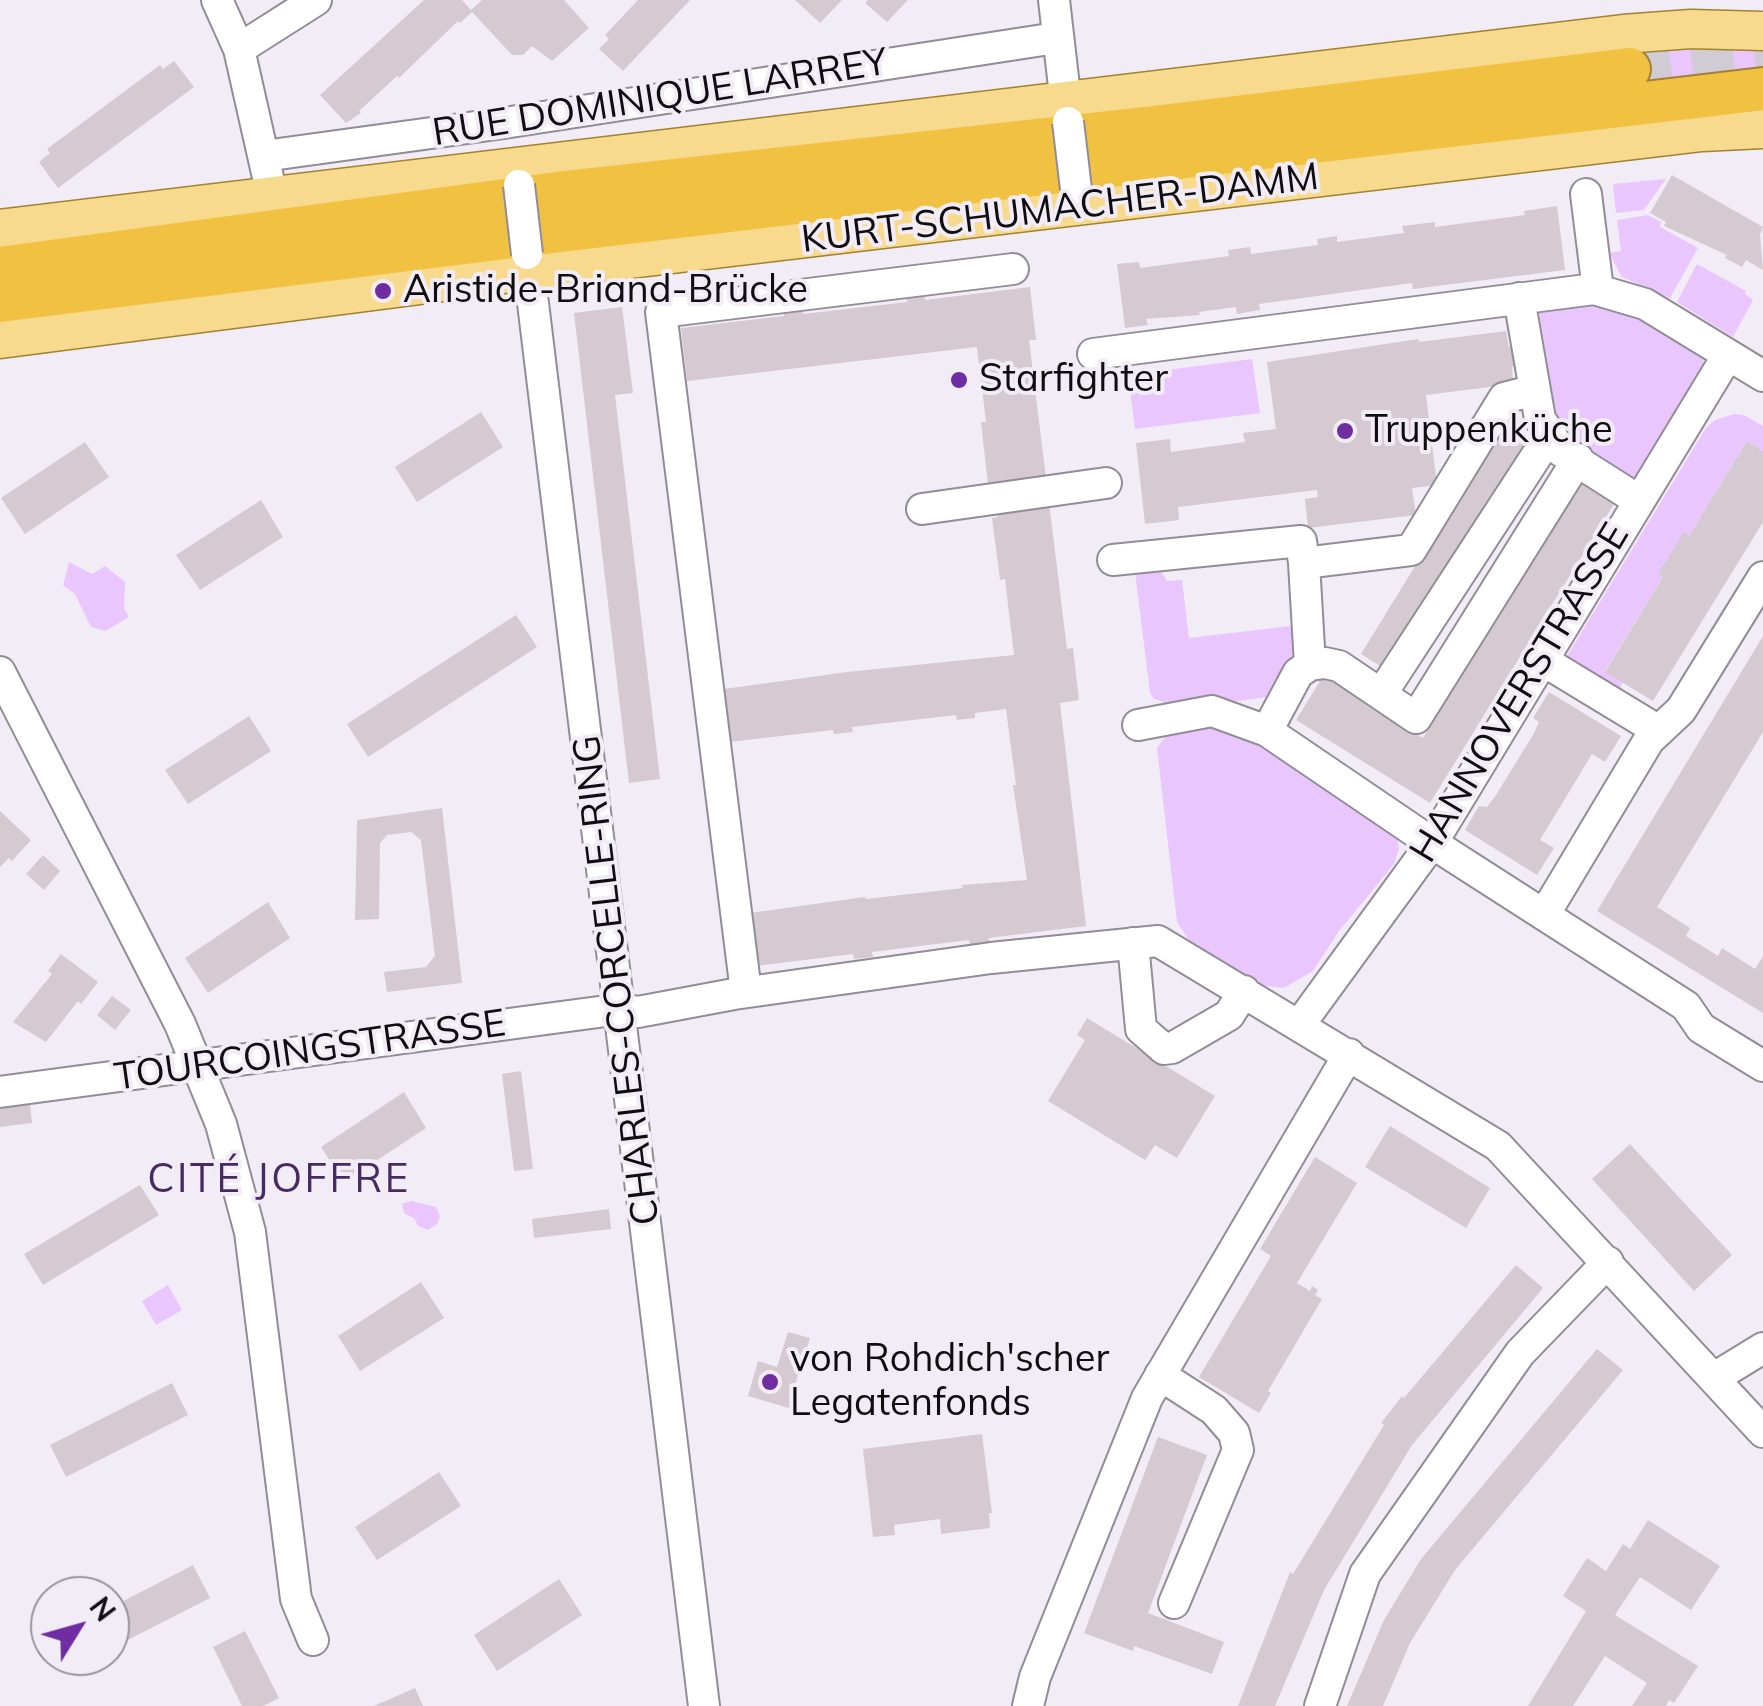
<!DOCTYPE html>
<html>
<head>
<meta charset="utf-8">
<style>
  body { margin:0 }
  #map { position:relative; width:1763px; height:1706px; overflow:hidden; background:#f2ecf6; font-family:Mulish,sans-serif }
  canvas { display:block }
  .north { position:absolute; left:30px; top:1576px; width:100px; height:100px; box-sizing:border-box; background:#f2ecf6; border:2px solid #97939a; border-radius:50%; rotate:53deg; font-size:28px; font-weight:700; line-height:40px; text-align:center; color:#0f0d10 }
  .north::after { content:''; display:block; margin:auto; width:35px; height:45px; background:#6f2da2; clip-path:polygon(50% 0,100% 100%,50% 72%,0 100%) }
</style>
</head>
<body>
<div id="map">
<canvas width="1763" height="1706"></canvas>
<div class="north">N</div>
</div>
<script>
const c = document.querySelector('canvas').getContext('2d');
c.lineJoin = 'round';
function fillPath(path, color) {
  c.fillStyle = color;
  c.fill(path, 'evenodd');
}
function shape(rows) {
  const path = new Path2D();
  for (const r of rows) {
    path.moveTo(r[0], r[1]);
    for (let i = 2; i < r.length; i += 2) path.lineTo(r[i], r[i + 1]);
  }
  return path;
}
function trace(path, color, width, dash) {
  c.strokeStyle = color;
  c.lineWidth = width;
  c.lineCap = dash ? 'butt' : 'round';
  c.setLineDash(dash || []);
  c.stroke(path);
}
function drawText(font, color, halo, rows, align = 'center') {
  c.font = font + ' Mulish,sans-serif';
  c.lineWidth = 8;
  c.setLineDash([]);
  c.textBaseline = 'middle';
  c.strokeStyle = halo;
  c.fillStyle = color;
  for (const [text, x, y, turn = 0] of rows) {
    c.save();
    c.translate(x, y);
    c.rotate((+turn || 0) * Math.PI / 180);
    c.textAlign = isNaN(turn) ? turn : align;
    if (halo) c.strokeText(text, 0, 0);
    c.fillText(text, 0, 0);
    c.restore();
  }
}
const green = shape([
  [1673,46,1763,48,1763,70,1634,88,1628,51],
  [1666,179,1644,210,1616,213,1613,184],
  [1648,215,1661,222,1660,227,1698,248,1670,298,1622,277,1609,253,1621,251,1617,220],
  [1697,264,1746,291,1745,294,1753,300,1733,337,1677,302],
  [1555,302,1619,305,1701,353,1705,366,1638,478,1632,479,1574,445,1558,425,1539,312,1540,308],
  [1252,359,1260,413,1135,429,1128,375],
  [1734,414,1744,415,1763,426,1763,451,1747,441,1689,536,1684,533,1659,574,1663,577,1605,671,1623,683,1616,693,1564,661,1706,428,1715,420],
  [69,562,92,574,105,566,125,582,124,608,129,617,105,631,91,627,75,594,63,585],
  [1134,564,1157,565,1167,581,1182,580,1189,638,1299,625,1297,656,1272,693,1267,697,1171,710,1170,705,1153,698,1150,693],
  [1205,725,1240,729,1397,832,1399,849,1394,864,1339,931,1313,971,1284,988,1257,985,1192,945,1177,922,1157,748,1166,736,1173,734,1172,729],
  [411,1201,436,1207,440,1216,437,1224,428,1230,418,1226,414,1218,405,1214,403,1209,402,1204],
  [168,1285,182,1310,156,1325,142,1301]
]);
const building = shape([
  [424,0,462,0,471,10,482,0,564,0,589,28,552,61,532,46,523,55,512,55,472,12,460,23,458,21,399,78,397,76,359,111,361,113,346,123,320,95],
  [638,0,690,0,623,71,599,49,609,39,605,35],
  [795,0,842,0,820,23],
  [868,0,908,0,887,22,865,3],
  [174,61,194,87,58,188,39,162,50,153,47,149,160,65,163,69],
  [1672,175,1763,227,1760,234,1763,270,1746,260,1742,267,1725,258,1727,255,1664,226,1666,222,1650,213],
  [1557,206,1565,270,1413,289,1412,283,1259,304,1260,310,1237,314,1236,307,1199,312,1200,315,1146,319,1148,325,1125,328,1117,264,1139,262,1140,268,1229,256,1228,250,1250,247,1251,254,1318,245,1317,239,1337,236,1337,242,1404,233,1402,226,1435,222,1435,227,1525,215,1524,211],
  [1030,287,1036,340,1029,340,1067,649,1073,648,1079,700,1060,703,1086,926,989,938,989,943,970,945,969,940,872,952,873,957,854,959,853,954,756,966,750,913,865,897,866,899,963,888,962,885,1027,880,1013,785,1016,785,1006,709,975,713,975,718,957,720,956,715,852,727,853,732,834,734,833,730,729,742,724,689,847,672,1014,655,1005,579,1000,580,992,518,998,517,994,484,988,485,981,422,986,422,977,347,687,381,681,328,784,316,783,307,802,305,803,314,907,302,906,293,924,291,925,300],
  [622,307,633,393,615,395,660,779,629,783,574,313],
  [1506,331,1509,347,1519,345,1523,366,1512,367,1513,384,1426,395,1437,485,1412,488,1416,515,1308,528,1305,499,1318,497,1317,490,1178,507,1179,520,1145,524,1136,443,1170,439,1171,452,1245,442,1243,433,1276,429,1267,362,1418,339,1419,342],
  [481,412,503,447,417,502,395,467],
  [1500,428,1530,447,1391,673,1361,654],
  [1747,441,1763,451,1763,522,1653,701,1605,672,1663,577,1658,574,1684,532,1689,536],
  [85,442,109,477,25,534,1,498],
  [1583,479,1617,499,1430,803,1296,720,1323,676,1423,738],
  [261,500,283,537,200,590,176,555],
  [516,615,537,647,368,757,347,724],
  [1763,636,1763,732,1657,907,1690,928,1686,936,1718,956,1722,948,1755,969,1763,956,1763,1013,1597,911],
  [1549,692,1621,736,1605,762,1592,754,1540,840,1554,848,1537,875,1465,830,1479,806,1487,807,1496,795,1533,735,1539,722,1533,718],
  [249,716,271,751,188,804,165,770],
  [442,808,462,983,387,992,384,972,426,967,435,956,421,840,411,832,387,835,380,843,379,919,355,920,357,820],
  [0,811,31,840,12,861,9,858,0,867],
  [43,855,60,871,44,890,26,874],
  [268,902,290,938,208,993,185,958],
  [61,954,98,982,81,1004,78,1001,46,1042,13,1022,52,974,48,971],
  [112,996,131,1010,115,1030,97,1015],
  [1087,1018,1215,1096,1177,1158,1155,1145,1145,1160,1048,1101,1085,1040,1077,1035],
  [521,1071,533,1169,514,1171,502,1074],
  [404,1092,426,1128,344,1182,321,1147],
  [30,1104,32,1123,0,1127,0,1108],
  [1390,1126,1490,1188,1466,1228,1365,1167],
  [1630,1144,1732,1255,1694,1291,1592,1179],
  [1315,1157,1357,1183,1297,1283,1310,1291,1312,1286,1318,1290,1315,1295,1322,1299,1268,1391,1271,1393,1259,1413,1199,1377,1271,1256,1260,1249],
  [140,1185,159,1215,43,1285,24,1254],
  [609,1209,611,1229,534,1238,532,1219],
  [1516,1265,1543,1288,1412,1445,1324,1590,1275,1706,1238,1706,1290,1572,1293,1574,1384,1425,1381,1423,1402,1396,1404,1398],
  [421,1282,444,1318,360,1371,338,1336],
  [788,1332,810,1338,794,1388,798,1389,792,1409,748,1396,758,1361,777,1367],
  [1597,1349,1623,1370,1455,1570,1410,1643,1383,1706,1347,1706,1384,1620,1421,1559],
  [172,1383,188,1415,66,1477,50,1445],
  [982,1434,992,1513,989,1513,990,1528,941,1534,940,1519,894,1525,895,1535,873,1537,863,1449],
  [1158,1437,1207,1455,1148,1613,1224,1642,1212,1674,1134,1646,1133,1651,1084,1633],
  [439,1472,461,1506,377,1560,355,1527],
  [1648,1520,1720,1566,1691,1610,1640,1577,1615,1615,1698,1666,1674,1703,1669,1700,1666,1706,1632,1706,1647,1683,1605,1656,1573,1706,1528,1706,1586,1611,1563,1596,1587,1558,1606,1571,1623,1544,1630,1549],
  [193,1565,210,1598,110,1649,110,1608],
  [559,1579,582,1615,497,1671,474,1635],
  [245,1631,279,1698,263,1706,242,1706,213,1647],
  [415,1688,423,1706,374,1706,383,1702]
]);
const highwayTunnel = shape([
  [1629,69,1763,50]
]);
const minor = shape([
  [217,0,239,49,272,195],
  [1054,0,1068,121],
  [239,49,316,0],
  [264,156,504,123,1056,38],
  [1586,194,1598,290],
  [527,254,704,1706],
  [1519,298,1540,419,1561,451,1638,500],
  [1093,354,1594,289,1645,304,1763,376],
  [922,509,1106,483],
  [1113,560,1301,541,1304,563],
  [1542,660,1659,731],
  [1310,665,1304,563,1411,550,1504,398,1535,390],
  [0,672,180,1024,221,1124,250,1232,296,1599,313,1640],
  [1382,693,1550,435],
  [1138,725,1212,711,1267,731,1432,843,1686,1006,1701,1028,1763,1066],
  [1267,731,1298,673,1310,665,1325,663,1339,666,1416,718,1578,459],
  [1544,915,1649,740,1681,710,1763,577],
  [1133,943,1141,1029,1164,1049,1172,1048,1229,1015,1244,991],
  [746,992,661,312,1013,269],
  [1300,1024,1432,843,1728,355],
  [0,1092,621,1009,638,1012,734,994,991,958,1158,941,1498,1146,1763,1432],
  [1160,1375,1214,1410,1234,1433,1238,1450,1174,1603],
  [1714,1378,1763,1348],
  [1028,1706,1035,1677,1147,1398,1349,1054],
  [1320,1706,1365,1574,1520,1353,1608,1262]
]);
const major = shape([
  [0,229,1623,34,1691,29,1763,31],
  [0,339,529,271,1702,132,1763,129]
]);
const highway = shape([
  [0,268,564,192,1153,127,1629,69],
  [0,301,569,230,1763,89]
]);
const minorBridge = shape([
  [1068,122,1076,189],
  [519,185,527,254]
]);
const markers = [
  [383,291,10,"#6f2da2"],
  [959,380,10,"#6f2da2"],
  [1345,431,10,"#6f2da2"],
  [770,1382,10,"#6f2da2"]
];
const streetNames = [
  ["RUE DOMINIQUE LARREY",660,98,-9],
  ["KURT-SCHUMACHER-DAMM",1060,209,-7],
  ["HANNOVERSTRASSE",1520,693,-59],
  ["CHARLES-CORCELLE-RING",617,980,-97],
  ["TOURCOINGSTRASSE",310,1051,-8]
];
const poiNames = [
  ["Aristide-Briand-Brücke",403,291],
  ["Starfighter",979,380],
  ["Truppenküche",1365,431],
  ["von Rohdich'scher",790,1360],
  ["Legatenfonds",790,1404]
];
const neighbourhoodNames = [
  ["CITÉ JOFFRE",279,1180]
];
fillPath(green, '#eac6ff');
fillPath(building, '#d5cad1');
trace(highwayTunnel, '#d0cbd4', 42, [42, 21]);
trace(minor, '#928c96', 34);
trace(major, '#a28230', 41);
trace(highway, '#a28230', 46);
trace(minor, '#fff', 30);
trace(major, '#f7da8e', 38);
trace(highway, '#f1c142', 42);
trace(minorBridge, '#928c96', 34, []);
trace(minorBridge, '#fff', 30);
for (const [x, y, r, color] of markers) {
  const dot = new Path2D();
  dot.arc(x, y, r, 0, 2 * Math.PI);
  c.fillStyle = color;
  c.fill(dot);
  trace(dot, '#f2ecf6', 4);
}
drawText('38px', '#0f0d10', '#f2ecf6', streetNames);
drawText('38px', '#0f0d10', '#f2ecf6', poiNames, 'left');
c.letterSpacing = '2.5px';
drawText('40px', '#472a63', '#f2ecf6', neighbourhoodNames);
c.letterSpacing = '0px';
</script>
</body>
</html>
